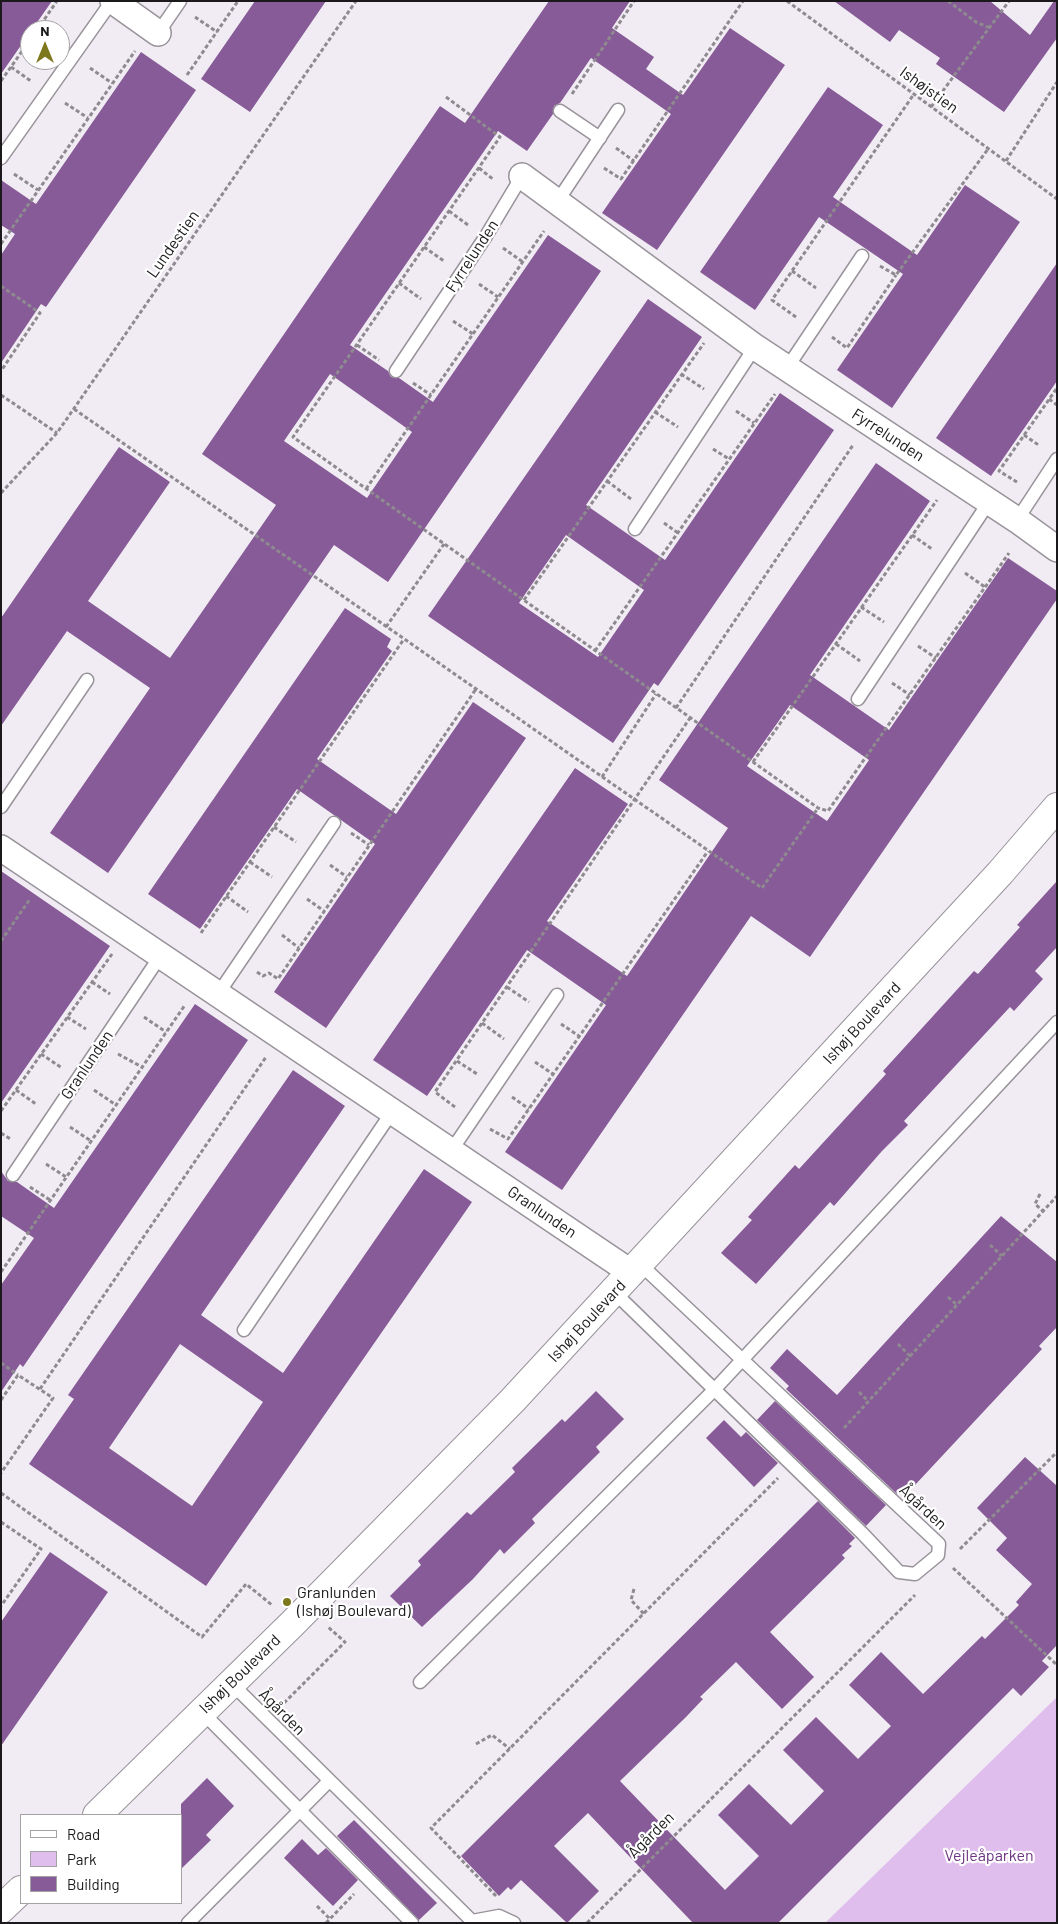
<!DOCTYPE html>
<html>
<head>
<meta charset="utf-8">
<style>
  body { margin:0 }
  #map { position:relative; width:1058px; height:1924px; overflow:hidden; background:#f1ebf3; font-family:Barlow,sans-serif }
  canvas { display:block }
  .frame { position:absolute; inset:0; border:2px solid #1b191b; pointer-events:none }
  .legend { position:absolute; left:20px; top:1814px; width:162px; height:90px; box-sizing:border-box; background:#fff; border:1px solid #a4a3a4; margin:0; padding:6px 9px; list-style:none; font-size:15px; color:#1b191b }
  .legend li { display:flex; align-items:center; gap:10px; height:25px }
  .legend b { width:25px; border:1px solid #a4a3a4 }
  .north { position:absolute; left:20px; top:20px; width:50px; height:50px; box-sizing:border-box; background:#fff; border:1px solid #a4a3a4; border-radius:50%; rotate:0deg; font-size:14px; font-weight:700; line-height:20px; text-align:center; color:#1b191b }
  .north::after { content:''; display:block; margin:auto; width:18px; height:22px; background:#7e781d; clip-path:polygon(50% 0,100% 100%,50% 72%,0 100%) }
</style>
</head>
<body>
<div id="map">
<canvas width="1058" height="1924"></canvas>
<div class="frame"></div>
<ul class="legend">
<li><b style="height:6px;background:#fff"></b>Road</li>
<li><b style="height:14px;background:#dfbeed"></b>Park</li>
<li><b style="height:14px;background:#865b97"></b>Building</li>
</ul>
<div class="north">N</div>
</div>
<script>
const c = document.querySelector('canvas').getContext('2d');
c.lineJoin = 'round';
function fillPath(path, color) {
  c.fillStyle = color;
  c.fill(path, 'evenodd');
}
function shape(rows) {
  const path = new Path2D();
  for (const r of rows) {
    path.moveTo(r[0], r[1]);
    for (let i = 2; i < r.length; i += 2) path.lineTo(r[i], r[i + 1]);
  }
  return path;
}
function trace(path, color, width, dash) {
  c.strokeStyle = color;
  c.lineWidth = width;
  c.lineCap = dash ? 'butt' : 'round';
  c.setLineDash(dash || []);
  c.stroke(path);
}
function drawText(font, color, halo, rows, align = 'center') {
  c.font = font + ' Barlow,sans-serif';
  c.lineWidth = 4.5;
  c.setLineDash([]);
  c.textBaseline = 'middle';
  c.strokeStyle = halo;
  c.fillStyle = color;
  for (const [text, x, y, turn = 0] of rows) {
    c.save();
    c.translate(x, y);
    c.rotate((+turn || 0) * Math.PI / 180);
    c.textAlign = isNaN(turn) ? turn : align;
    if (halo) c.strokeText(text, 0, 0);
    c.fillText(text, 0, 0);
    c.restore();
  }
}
const green = shape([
  [1057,1697,1057,1923,825,1923]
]);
const building = shape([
  [1,1,52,1,1,74],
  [255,1,326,1,250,112,201,79],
  [549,1,630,1,612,28,654,57,646,69,683,95,730,28,785,65,657,250,602,213,671,114,591,58,560,103,554,106,553,114,527,151,498,131,350,345,388,371,391,377,399,378,433,402,548,235,601,271,388,582,334,545,108,873,50,833,150,688,67,631,1,726,1,618,119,447,170,482,88,601,170,658,276,505,202,454,440,106,465,123],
  [330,374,412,432,367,498,284,441],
  [834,1,990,1,1030,35,1054,1,1057,1,1057,38,1004,112,936,64,940,58,899,30,890,42],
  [141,52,196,90,46,307,41,304,1,363,1,255,15,234,1,225,1,180,36,204],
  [828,87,883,125,833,197,917,255,965,185,1020,222,892,408,837,370,903,274,819,217,755,310,700,272],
  [1057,263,1057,381,991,476,936,438],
  [648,299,702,337,586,505,665,560,780,393,834,430,658,686,654,683,613,743,428,616],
  [566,535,644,590,598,657,519,603],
  [876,463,930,501,810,675,889,730,1008,558,1057,591,1057,599,810,957,751,916,562,1190,505,1152,606,1005,527,950,427,1096,373,1060,575,768,628,804,547,921,627,976,728,828,659,780],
  [790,705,869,760,827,821,747,766],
  [345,608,391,639,387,647,392,651,317,759,396,814,473,702,526,738,326,1028,274,992,375,844,297,789,200,929,148,894],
  [1,871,110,946,1,1103],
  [1057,881,1057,947,1035,971,1043,979,1014,1011,1010,1007,904,1121,908,1125,882,1151,834,1206,830,1202,756,1284,721,1253,752,1220,748,1217,795,1165,799,1169,886,1074,883,1071,974,971,978,974,1020,927,1017,925],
  [195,1004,248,1040,23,1367,20,1364,1,1392,1,1285,34,1238,1,1216,1,1171,8,1181,17,1182,54,1208],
  [293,1070,345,1106,201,1315,283,1373,424,1169,472,1202,206,1586,29,1464,74,1399,68,1395],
  [180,1344,263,1402,192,1506,109,1448],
  [1001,1216,1057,1262,1057,1327,1039,1346,1042,1349,915,1485,913,1483,904,1493,901,1490,897,1494,786,1389,789,1386,770,1368,787,1349,837,1395],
  [596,1391,624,1419,596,1447,600,1452,532,1519,535,1523,504,1554,500,1549,473,1579,422,1627,390,1596,421,1565,418,1561,467,1512,471,1515,515,1472,512,1468,562,1419,565,1422],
  [775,1401,886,1505,866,1526,757,1420],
  [724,1420,741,1437,746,1432,778,1463,754,1487,706,1438],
  [1025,1457,1057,1486,1057,1645,1042,1661,1049,1667,1021,1696,1013,1688,778,1923,693,1923,588,1813,554,1846,599,1891,567,1923,521,1880,511,1890,508,1887,499,1896,461,1856,818,1501,855,1538,849,1544,852,1546,842,1555,845,1558,770,1632,814,1677,782,1709,736,1662,700,1697,703,1699,686,1717,620,1781,725,1890,759,1856,718,1815,749,1784,791,1825,824,1791,783,1750,816,1717,858,1759,891,1726,849,1685,881,1652,923,1694,982,1636,985,1639,1019,1605,1016,1602,1032,1584,996,1550,1007,1538,977,1508],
  [50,1552,108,1592,1,1746,1,1622],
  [207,1778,234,1806,206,1835,211,1840,181,1869,181,1804],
  [354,1820,437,1903,419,1920,337,1836],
  [302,1839,318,1855,326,1848,358,1880,333,1906,284,1858]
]);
const path = shape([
  [787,1,1057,199],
  [948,1,976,22,990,28],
  [195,17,217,32],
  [37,30,57,1],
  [11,67,31,81],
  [90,68,112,83],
  [187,75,238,1],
  [1,81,30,40],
  [572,94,634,1],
  [446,97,500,137,293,437,818,808,828,811,1009,553],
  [65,103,88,118],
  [931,107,1009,1],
  [616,148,634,161],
  [1006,161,1057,82],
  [479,168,494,180],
  [604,168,621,179,743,1],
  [14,174,38,190],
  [449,211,468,225],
  [1,244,135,51],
  [424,247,444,261],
  [503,248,523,262],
  [880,266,896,275,988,149],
  [792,271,816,288],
  [399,283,421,299],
  [479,284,498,297],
  [1,286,40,313,1,371],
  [796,317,772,300,914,94],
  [453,321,473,334],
  [832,337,847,348,896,275],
  [357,345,379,360],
  [681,374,704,389],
  [413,383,431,395],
  [1,395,57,433],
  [1049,399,1057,405],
  [74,409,762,888,818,808],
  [736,411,754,423],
  [655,412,678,427],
  [1024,435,1040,446],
  [713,449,729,459],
  [607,481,631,499],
  [1017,482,999,471,1057,388],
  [366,489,544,231],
  [1,493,57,433,356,1],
  [664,523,678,533],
  [912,535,932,549],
  [965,573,985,587],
  [524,600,704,343],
  [861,607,884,622],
  [386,627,444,544],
  [836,644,860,661],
  [918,646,936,658],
  [595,651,775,394],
  [892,683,910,695],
  [676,708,853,445],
  [753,762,937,500],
  [602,777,656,694],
  [274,827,296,842],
  [351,833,369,845],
  [250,862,272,877],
  [330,865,347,877],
  [226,896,248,912],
  [307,899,324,911],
  [201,933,404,639],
  [282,935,299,948],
  [1,941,30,899],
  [257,972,263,976,269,973,278,979,476,689],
  [92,982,110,994],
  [507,987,529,1002],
  [67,1017,86,1029],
  [144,1017,166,1032],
  [482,1023,504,1039],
  [561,1024,579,1036],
  [41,1054,62,1068],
  [118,1054,142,1067],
  [457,1061,477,1074],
  [535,1062,553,1074],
  [16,1090,36,1104],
  [94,1090,116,1105],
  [512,1097,529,1109],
  [455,1107,435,1092,690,718],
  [1,1111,112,954],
  [70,1127,91,1141],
  [490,1129,508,1139,708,851],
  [1,1133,12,1140],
  [46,1164,66,1177],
  [30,1187,50,1200],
  [1040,1194,1035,1204,1043,1211],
  [990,1245,1002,1256],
  [1,1272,185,1005],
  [948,1297,957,1305],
  [898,1344,910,1356],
  [1,1363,18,1375],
  [40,1389,266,1057],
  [859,1392,868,1401],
  [1,1400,18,1375,53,1398,1,1473],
  [844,1428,1057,1196],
  [1,1493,202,1637,246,1584,272,1605],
  [1,1522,41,1549,1,1606],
  [960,1549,1057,1452],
  [953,1568,1057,1665],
  [634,1589,631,1600,644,1614],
  [284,1703,345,1642,328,1627],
  [476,1744,492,1735,510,1749],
  [496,1896,431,1828,778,1478],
  [317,1906,330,1919],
  [326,1923,354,1894],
  [587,1923,915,1595]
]);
const service = shape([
  [158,33,180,1],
  [560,111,600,138],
  [1,158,112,1],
  [557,202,618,110],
  [787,368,862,256],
  [396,371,486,236,522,176],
  [1017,520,1057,459],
  [635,529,755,347],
  [858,699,989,502],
  [1,807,87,680],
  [218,994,334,823],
  [451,1151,557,995],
  [13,1175,161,955],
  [614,1292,862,1533,899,1572,915,1574,938,1555,939,1544,640,1264],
  [244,1330,392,1112],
  [420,1682,714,1390,1057,1022],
  [231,1683,472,1921,499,1916,514,1923],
  [202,1712,412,1923],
  [188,1923,329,1781]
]);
const minor = shape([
  [113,1,158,33],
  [522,176,755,347,1017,520,1057,549],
  [1,848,632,1273]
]);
const tertiary = shape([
  [97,1815,293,1623,512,1401,1000,873,1057,807],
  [1,1909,21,1890]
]);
const markers = [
  [287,1602,5,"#7e781d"]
];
const streetNames = [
  ["Ishøjstien",929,90,36],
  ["Lundestien",173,244,-55],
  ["Fyrrelunden",472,256,-57],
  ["Fyrrelunden",888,435,33],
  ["Ishøj Boulevard",862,1023,-47],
  ["Granlunden",87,1065,-56],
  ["Granlunden",542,1212,34],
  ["Ishøj Boulevard",587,1321,-47],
  ["Ågården",923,1507,43],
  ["Ishøj Boulevard",240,1674,-44],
  ["Ågården",282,1712,45],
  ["Ågården",651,1835,-45]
];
const poiNames = [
  ["Granlunden",297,1593],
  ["(Ishøj Boulevard)",297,1611]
];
const parkNames = [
  ["Vejleåparken",989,1856]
];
fillPath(green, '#dfbeed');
fillPath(building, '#865b97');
trace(service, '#98939a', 15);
trace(minor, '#98939a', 28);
trace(tertiary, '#98939a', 30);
trace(path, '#8f8a90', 3, [4, 2.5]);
trace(service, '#fff', 12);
trace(minor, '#fff', 25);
trace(tertiary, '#fff', 28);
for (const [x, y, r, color] of markers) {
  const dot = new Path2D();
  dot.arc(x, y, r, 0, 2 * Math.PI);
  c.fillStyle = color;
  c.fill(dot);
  trace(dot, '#fff', 2);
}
drawText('16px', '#1b191b', '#fff', streetNames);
drawText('16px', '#1b191b', '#fff', poiNames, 'left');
drawText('16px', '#6d3583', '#fff', parkNames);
</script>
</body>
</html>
